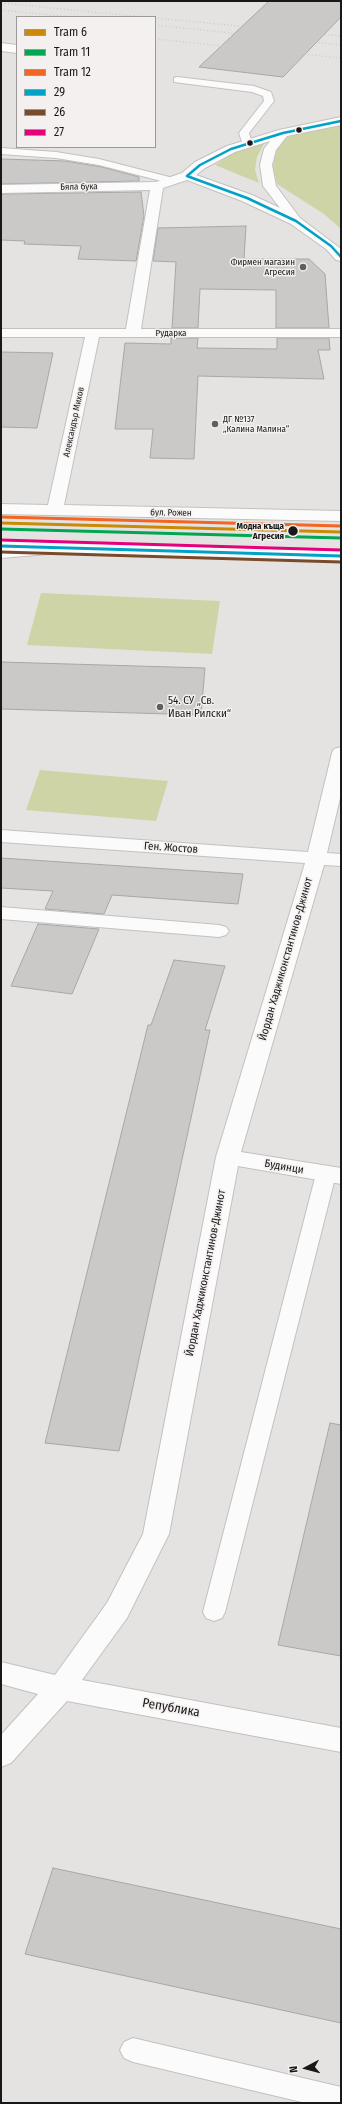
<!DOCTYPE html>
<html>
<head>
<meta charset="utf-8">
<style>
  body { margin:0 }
  #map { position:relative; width:342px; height:2104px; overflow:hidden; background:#e5e3e2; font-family:"Fira Sans Condensed",sans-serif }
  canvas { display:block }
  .frame { position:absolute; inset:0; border:2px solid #191817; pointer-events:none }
  .legend { position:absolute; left:16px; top:16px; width:140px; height:132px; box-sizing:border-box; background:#f3f0ef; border:1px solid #9c9a99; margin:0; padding:5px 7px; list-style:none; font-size:12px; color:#191817 }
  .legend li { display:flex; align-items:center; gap:8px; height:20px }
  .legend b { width:20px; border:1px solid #9c9a99 }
  .north { position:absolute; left:286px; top:2048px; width:40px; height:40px; -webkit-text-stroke:3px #f3f0ef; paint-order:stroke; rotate:264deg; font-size:11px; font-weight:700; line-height:16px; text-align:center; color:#191817 }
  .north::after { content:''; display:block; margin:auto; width:14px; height:18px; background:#191817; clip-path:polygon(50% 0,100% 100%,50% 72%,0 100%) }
</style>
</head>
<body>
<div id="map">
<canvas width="342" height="2104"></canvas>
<div class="frame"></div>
<ul class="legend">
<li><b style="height:5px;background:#cb8a05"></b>Tram 6</li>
<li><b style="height:5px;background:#00a651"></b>Tram 11</li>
<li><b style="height:5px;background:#f26522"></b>Tram 12</li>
<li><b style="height:5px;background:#01a2c5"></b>29</li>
<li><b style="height:5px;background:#7a4b2a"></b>26</li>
<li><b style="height:5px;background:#e5007d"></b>27</li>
</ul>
<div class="north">N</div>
</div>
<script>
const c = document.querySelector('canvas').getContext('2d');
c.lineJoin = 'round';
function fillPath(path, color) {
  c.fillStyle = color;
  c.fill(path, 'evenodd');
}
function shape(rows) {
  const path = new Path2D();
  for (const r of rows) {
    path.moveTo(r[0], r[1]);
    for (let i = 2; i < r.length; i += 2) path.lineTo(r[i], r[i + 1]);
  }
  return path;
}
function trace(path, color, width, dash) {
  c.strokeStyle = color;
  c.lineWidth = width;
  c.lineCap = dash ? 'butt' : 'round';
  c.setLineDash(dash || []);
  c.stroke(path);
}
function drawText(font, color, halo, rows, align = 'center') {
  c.font = font + ' "Fira Sans Condensed",sans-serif';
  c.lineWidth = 3;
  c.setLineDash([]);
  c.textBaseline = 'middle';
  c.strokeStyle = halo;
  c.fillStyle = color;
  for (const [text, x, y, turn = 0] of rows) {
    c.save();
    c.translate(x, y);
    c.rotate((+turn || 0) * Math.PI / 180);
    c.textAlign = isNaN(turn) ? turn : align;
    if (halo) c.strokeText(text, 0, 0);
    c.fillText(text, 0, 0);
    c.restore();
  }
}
const green = shape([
  [341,125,341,229,324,214,277,184,273,167,276,151,286,138,304,132],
  [265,142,257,157,255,170,259,183,215,165,238,150],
  [41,593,220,601,212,654,27,645],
  [40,770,168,781,156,821,26,810]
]);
const building = shape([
  [269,1,341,1,341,17,283,77,199,67,269,1],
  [1,159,65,161,102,167,139,177,139,181,1,184,1,159],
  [141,192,144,216,136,261,78,259,81,246,24,244,25,241,1,240,1,194,141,192],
  [246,226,244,259,309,259,325,274,329,328,276,328,276,290,200,289,198,328,172,328,176,262,153,261,158,228,246,226],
  [171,338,198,338,197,348,277,349,277,338,329,338,330,350,318,350,324,379,198,376,194,459,150,458,153,429,115,429,125,343,171,344,171,338],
  [1,352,53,353,37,428,1,427,1,352],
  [1,662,205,668,201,715,1,709,1,662],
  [1,858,243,874,238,904,112,895,104,914,45,909,53,891,1,888,1,858],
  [38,924,99,929,72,994,11,986,38,924],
  [174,960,225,966,205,1030,210,1030,119,1451,45,1443,148,1025,151,1025,174,960],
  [330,1423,341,1425,341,1656,278,1645,330,1423],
  [53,1868,341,1929,341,2023,25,1954,53,1868]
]);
const service = shape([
  [177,77,254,86,271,92,274,101,249,133,252,143,251,145,243,145,239,133,264,101,263,96,252,92,174,82,174,78,177,77],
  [1,148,56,152,99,159,177,179,178,181,173,184,99,165,56,158,1,154,1,148],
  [326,1168,333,1170,336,1174,225,1612,222,1618,214,1621,206,1618,203,1612,316,1174,319,1170,326,1168],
  [133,2038,341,2087,341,2103,306,2103,133,2062,124,2058,120,2050,124,2042,133,2038]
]);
const minor = shape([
  [1,43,17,45,17,53,1,51,1,43],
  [341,117,341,125,287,136,276,150,272,165,276,186,300,218,341,249,341,261,336,260,326,249,291,224,242,201,187,180,163,188,141,329,341,329,341,337,99,337,64,505,341,511,341,521,1,514,1,504,48,505,85,337,1,337,1,329,126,329,150,190,1,193,1,185,156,182,182,173,195,162,227,146,279,130,341,117],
  [270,141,264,149,260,165,263,186,280,208,252,195,196,175,205,168,235,152,270,141],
  [54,544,60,545,62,549,60,553,1,558,1,548,54,544],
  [341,747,341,794,327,853,341,854,341,866,324,865,241,1152,341,1168,341,1184,238,1166,169,1534,127,1618,82,1680,341,1728,341,1752,67,1701,11,1763,1,1767,1,1735,38,1694,1,1684,1,1662,55,1675,107,1603,143,1534,216,1157,305,863,1,842,1,830,308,852,332,753,334,749,341,747],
  [1,907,219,925,226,927,229,931,226,935,219,937,1,919,1,907]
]);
const primary = shape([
  [1,541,341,551,341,561,1,551,1,541]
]);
const rail = shape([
  [1,3,341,36],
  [1,10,72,17],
  [155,25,341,45],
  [155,39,341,58]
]);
const bus1Far1 = shape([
  [187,176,247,198,296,221,331,246,341,257],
  [187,176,200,165,231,149,283,133,341,121]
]);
const bus1 = shape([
  [1,546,341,556]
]);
const bus2 = shape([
  [1,552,341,562]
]);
const bus3 = shape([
  [1,540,341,550]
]);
const tram1 = shape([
  [1,523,341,532]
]);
const tram2 = shape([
  [1,529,341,538]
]);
const tram3 = shape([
  [1,517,341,526]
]);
const markers = [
  [299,130,3.5,"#191817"],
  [250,143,3.5,"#191817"],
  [303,267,4,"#605f5e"],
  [215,424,4,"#605f5e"],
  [293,531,5.5,"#191817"],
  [160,707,4,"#605f5e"]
];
const farStreetnames = [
  ["Бяла бука",79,187,-1],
  ["Рударка",171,333],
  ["Александър Михов",74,422,-78],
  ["бул. Рожен",171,513,1]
];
const farPoinames = [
  ["Фирмен магазин",295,262],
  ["Агресия",295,272],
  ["ДГ №137",223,419,"left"],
  ["„Калина Малина“",223,429,"left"]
];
const farStopnames = [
  ["Модна къща",284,526],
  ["Агресия",284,536]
];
const poiNames = [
  ["54. СУ „Св.",168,701],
  ["Иван Рилски“",168,714]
];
const streetNames = [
  ["Ген. Жостов",171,848,4],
  ["Йордан Хаджиконстантинов-Джинот",286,959,-74],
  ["Будинци",284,1167,10],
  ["Йордан Хаджиконстантинов-Джинот",206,1273,-79]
];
const nearStreetnames = [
  ["Република",171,1708,10]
];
fillPath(green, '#cfd4a6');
fillPath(building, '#cac9c8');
trace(building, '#a8a6a6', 1);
trace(service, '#c3c1c0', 2);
trace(minor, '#c3c1c0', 2);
trace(primary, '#c3c1c0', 2);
fillPath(service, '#fbfbfb');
fillPath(minor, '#fbfbfb');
fillPath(primary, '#fbfbfb');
trace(rail, '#ccc', 1.5, [1, 2.5]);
trace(bus1Far1, '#01a2c5', 2.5);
trace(bus1, '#01a2c5', 3);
trace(bus2, '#7a4b2a', 3);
trace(bus3, '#e5007d', 3);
trace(tram1, '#cb8a05', 3);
trace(tram2, '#00a651', 3);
trace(tram3, '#f26522', 3);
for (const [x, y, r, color] of markers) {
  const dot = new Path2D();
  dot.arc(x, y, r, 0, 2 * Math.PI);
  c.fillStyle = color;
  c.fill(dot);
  trace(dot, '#f3f0ef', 1.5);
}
drawText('9px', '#191817', '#f3f0ef', farStreetnames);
drawText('9px', '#191817', '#f3f0ef', farPoinames, 'right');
drawText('bold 9px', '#191817', '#f3f0ef', farStopnames, 'right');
drawText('11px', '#191817', '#f3f0ef', poiNames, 'left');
drawText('11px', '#191817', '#f3f0ef', streetNames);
drawText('13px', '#191817', '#f3f0ef', nearStreetnames);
</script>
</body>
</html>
